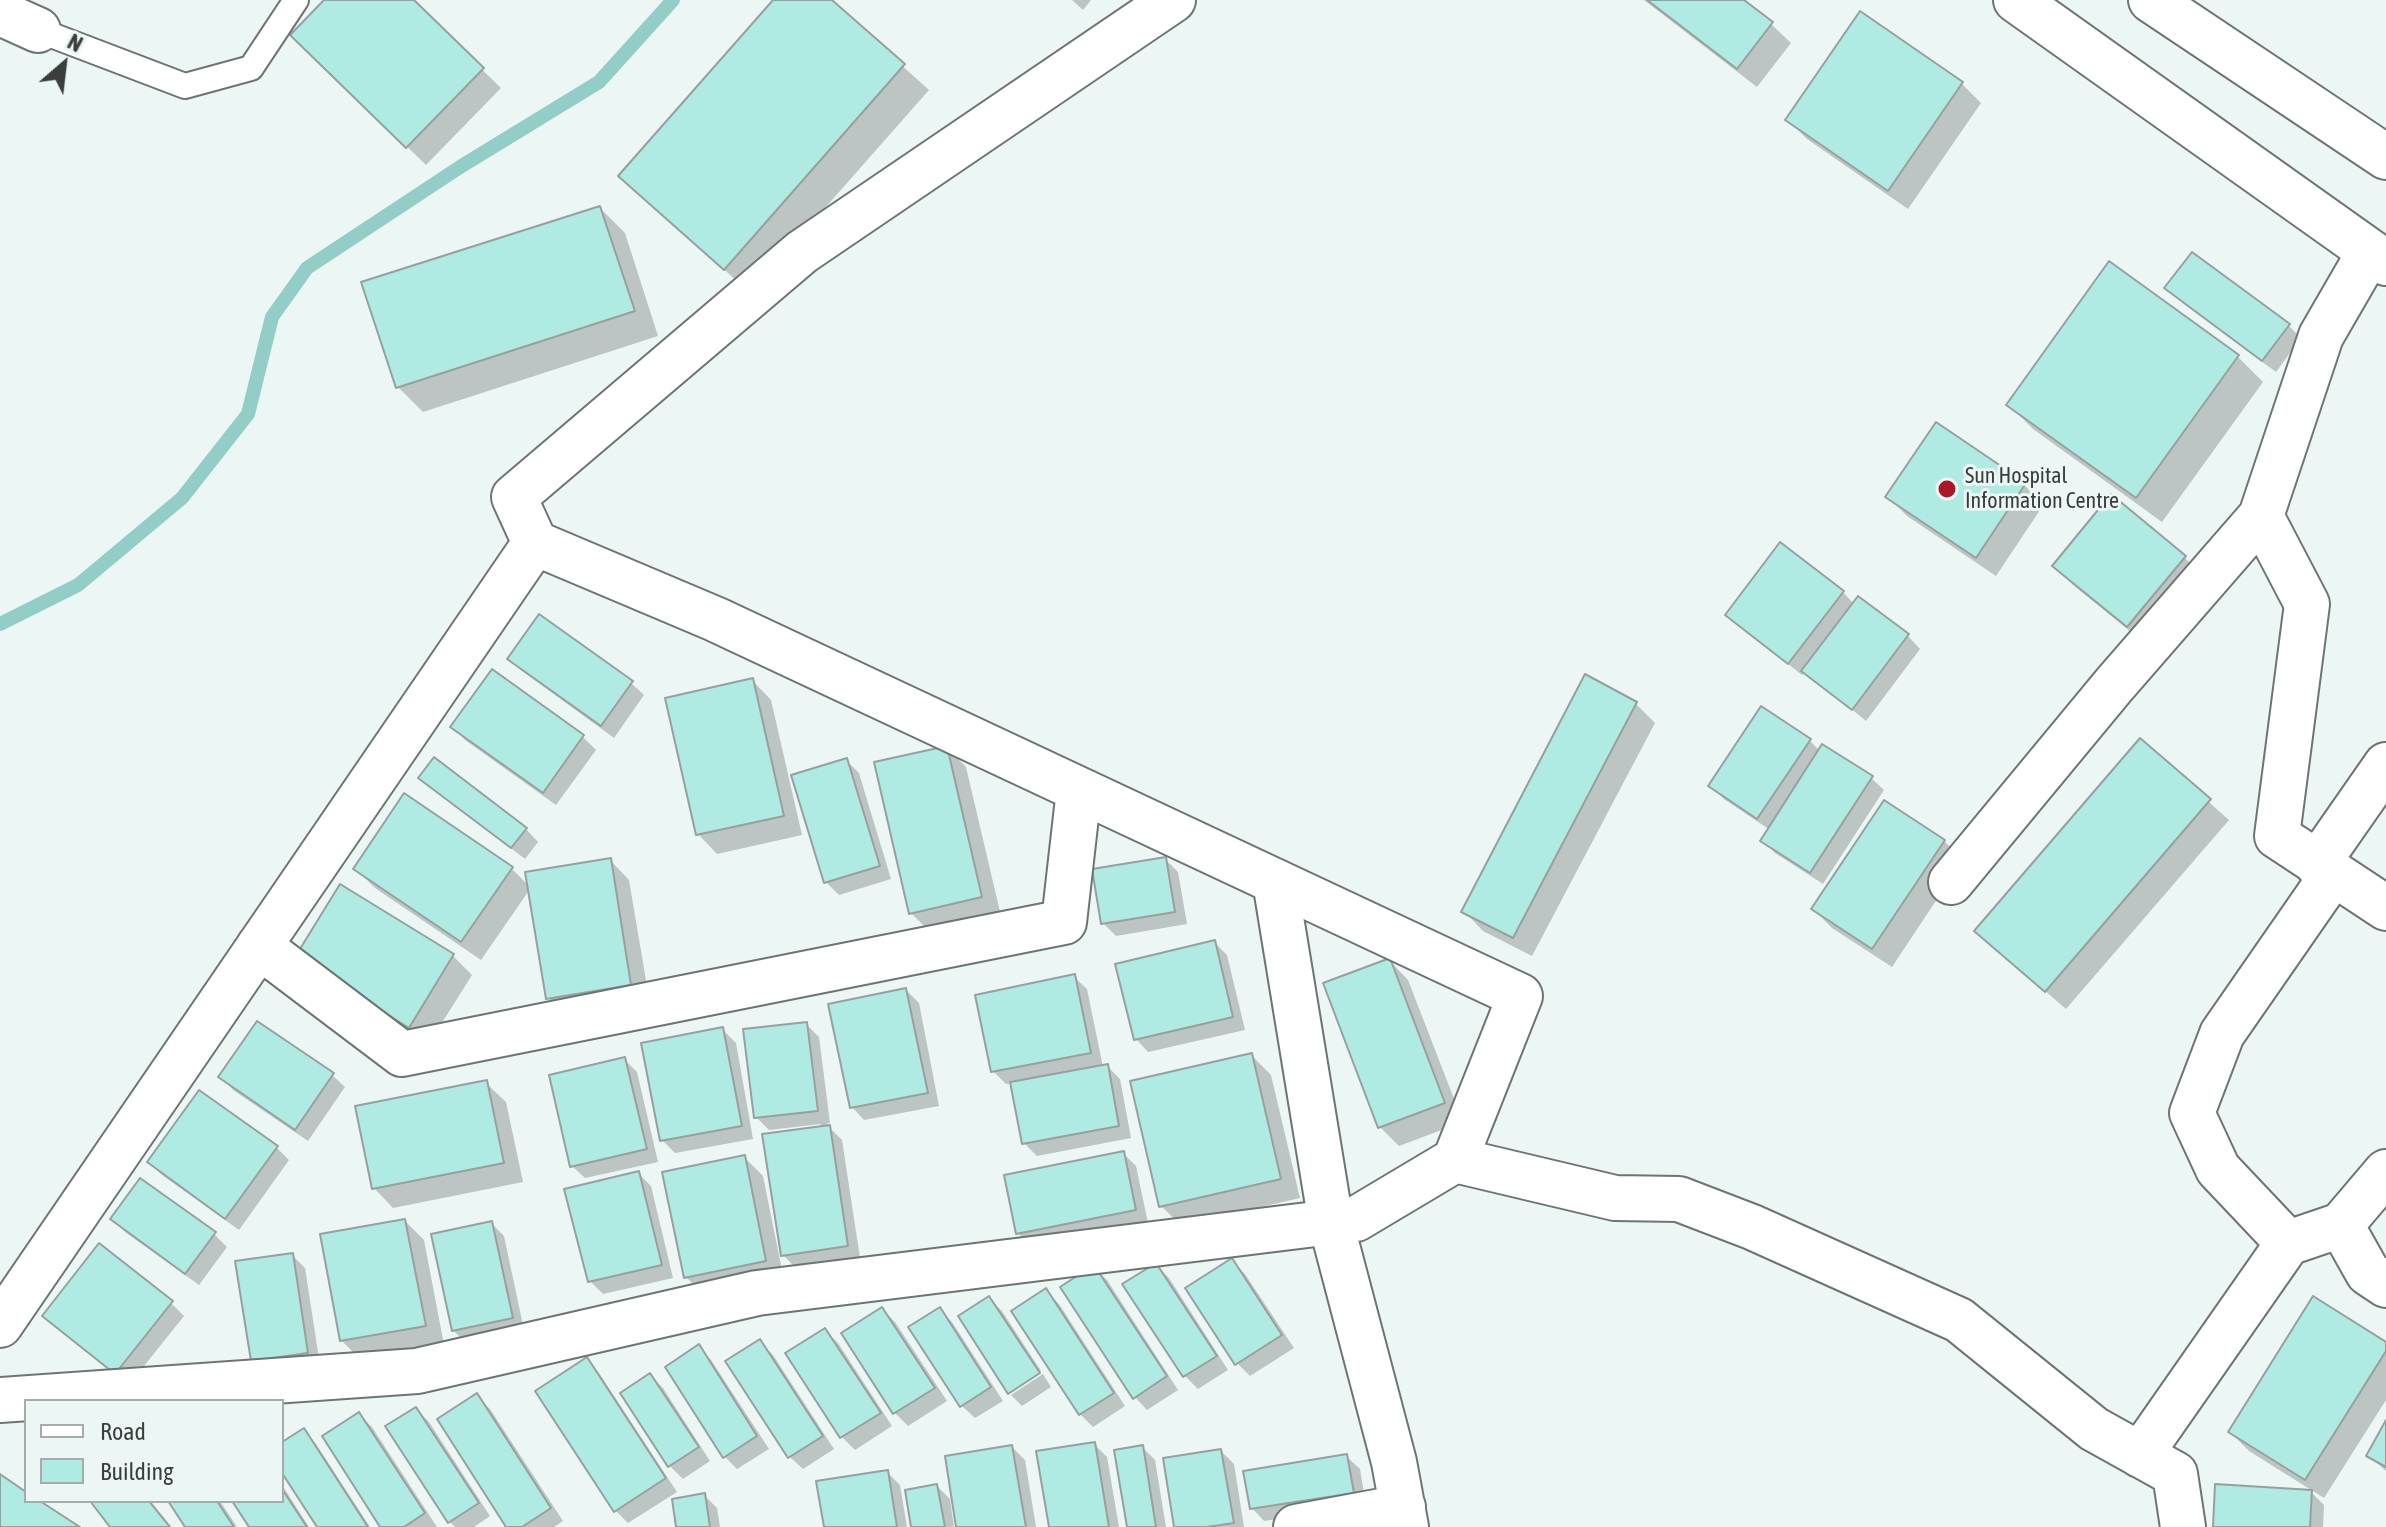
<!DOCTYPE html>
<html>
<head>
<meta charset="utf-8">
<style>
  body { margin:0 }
  #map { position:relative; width:2386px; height:1527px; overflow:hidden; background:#ecf6f5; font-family:"Asap Condensed",sans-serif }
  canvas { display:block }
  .legend { position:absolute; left:24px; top:1399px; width:260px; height:104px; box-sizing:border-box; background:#ecf6f5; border:2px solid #a5acab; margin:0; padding:10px 14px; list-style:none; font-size:24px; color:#3a3e3d }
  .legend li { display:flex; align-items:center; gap:16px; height:40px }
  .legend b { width:40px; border:2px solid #a5acab }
  .north { position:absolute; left:24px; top:24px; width:80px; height:80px; -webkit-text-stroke:6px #ecf6f5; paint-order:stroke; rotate:28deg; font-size:22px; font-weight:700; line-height:32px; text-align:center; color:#3a3e3d }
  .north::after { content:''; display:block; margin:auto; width:28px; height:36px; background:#3a3e3d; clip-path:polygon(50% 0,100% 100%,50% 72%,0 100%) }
</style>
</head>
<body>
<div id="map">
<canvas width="2386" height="1527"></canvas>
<ul class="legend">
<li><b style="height:10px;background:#fff"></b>Road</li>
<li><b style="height:22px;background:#afeae3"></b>Building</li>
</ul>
<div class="north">N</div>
</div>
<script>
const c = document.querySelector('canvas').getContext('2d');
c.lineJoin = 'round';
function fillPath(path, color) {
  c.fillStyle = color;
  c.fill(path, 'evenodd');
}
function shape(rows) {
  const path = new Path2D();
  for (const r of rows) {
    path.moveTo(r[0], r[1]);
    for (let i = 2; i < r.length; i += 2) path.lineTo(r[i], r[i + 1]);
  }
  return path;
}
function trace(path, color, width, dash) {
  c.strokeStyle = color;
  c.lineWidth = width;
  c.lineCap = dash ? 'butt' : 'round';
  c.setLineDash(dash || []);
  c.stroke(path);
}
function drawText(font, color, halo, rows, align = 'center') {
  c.font = font + ' "Asap Condensed",sans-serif';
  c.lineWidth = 6;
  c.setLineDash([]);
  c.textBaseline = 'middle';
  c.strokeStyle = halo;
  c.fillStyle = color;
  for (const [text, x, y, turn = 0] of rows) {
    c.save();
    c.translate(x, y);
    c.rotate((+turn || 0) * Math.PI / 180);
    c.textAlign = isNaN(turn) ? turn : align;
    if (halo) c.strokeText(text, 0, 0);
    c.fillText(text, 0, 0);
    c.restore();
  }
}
const shadow = shape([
  [327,0,411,0,501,88,426,165,292,35],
  [775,0,829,0,929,90,750,293,621,176],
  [1072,0,1091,0,1083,10],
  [1644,0,1741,0,1771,24,1791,43,1757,87],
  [1961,83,1981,103,1908,209,1807,139,1788,120],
  [600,208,625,233,658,336,423,412,398,387],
  [2109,264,2238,357,2263,382,2162,522,2033,429,2008,404],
  [2167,288,2289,326,2301,338,2276,372,2180,301],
  [2024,485,2044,504,1996,576,1907,516,1888,497],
  [2184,557,2204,576,2147,645,2073,585,2054,566],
  [1843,592,1854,604,1908,636,1920,649,1866,721,1805,671,1802,675,1727,615],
  [510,659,631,683,644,695,614,738,522,671],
  [752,680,771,700,802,835,717,854,698,834],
  [1636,704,1655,723,1532,956,1483,931,1464,911],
  [453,727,583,737,596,750,556,805,465,740],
  [1810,741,1820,751,1871,778,1884,790,1823,884,1775,853,1763,841,1770,830,1724,799,1711,786],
  [2140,741,2229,820,2066,1009,1976,931],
  [947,748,966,767,1001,916,930,932,911,913],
  [846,760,859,773,891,879,839,895,826,882],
  [421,778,526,829,538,842,525,859,434,790],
  [1944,841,1963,860,1892,967,1832,928,1813,909],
  [1165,859,1178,872,1187,924,1116,936,1103,923],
  [610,860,629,880,650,1004,567,1017,548,998,530,889,481,960,375,888,356,869,511,868,529,886],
  [1214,942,1227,955,1245,1030,1148,1052,1136,1039],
  [453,956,472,975,428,1045,316,976],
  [1389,960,1408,980,1463,1122,1399,1146,1380,1127],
  [1074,977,1087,989,1103,1067,1107,1066,1120,1079,1131,1138,1037,1156,1024,1143,1013,1083,1006,1084,993,1071],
  [906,990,919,1003,939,1106,864,1120,852,1107],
  [806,1024,819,1037,830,1123,826,1124,842,1140,860,1258,796,1268,779,1251,782,1251,821,1124,769,1130,756,1117],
  [723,1030,736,1043,753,1139,675,1153,662,1140],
  [1252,1056,1271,1075,1300,1198,1181,1225,1161,1206],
  [624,1059,637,1072,658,1162,585,1178,572,1166],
  [332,1075,345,1087,308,1141,233,1090,221,1077],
  [486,1083,506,1102,523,1182,393,1208,374,1188],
  [276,1147,289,1160,239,1230,162,1175,149,1162],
  [1123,1153,1136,1166,1148,1223,1031,1246,1018,1233],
  [744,1157,763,1176,784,1280,705,1296,686,1277],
  [638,1173,651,1186,673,1278,603,1294,590,1281],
  [112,1219,214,1234,227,1247,199,1285,125,1232],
  [405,1221,424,1240,444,1345,361,1360,341,1340],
  [491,1223,504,1236,524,1330,466,1343,453,1330],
  [292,1255,305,1268,320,1365,253,1360],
  [1232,1261,1245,1274,1294,1348,1250,1376,1237,1363],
  [1156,1265,1169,1278,1228,1370,1198,1389,1185,1376,1125,1285],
  [1094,1268,1107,1280,1178,1390,1147,1410,1135,1397],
  [1046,1291,1059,1304,1125,1406,1093,1427,1080,1414],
  [989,1298,1002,1311,1041,1371,1009,1391],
  [171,1303,184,1316,128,1386,44,1316],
  [882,1309,895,1322,947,1401,908,1426,895,1413,843,1334],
  [939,1309,952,1322,1003,1401,975,1418,962,1406],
  [825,1330,838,1343,892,1426,855,1450,842,1437,788,1354],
  [760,1342,773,1355,834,1449,803,1469,790,1457],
  [2386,1344,2386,1400,2324,1498,2249,1451,2230,1432],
  [698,1347,711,1360,769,1449,737,1469,724,1456],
  [587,1360,599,1373,677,1492,628,1523,615,1510],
  [1043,1374,1051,1387,1022,1406,1011,1395],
  [650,1375,663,1388,710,1461,683,1479,670,1466,623,1393],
  [477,1396,490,1409,563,1521,554,1527,509,1527],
  [416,1409,429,1422,490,1516,474,1527,455,1527,450,1522],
  [359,1414,372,1427,437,1527,383,1527],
  [2386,1424,2386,1471,2369,1456],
  [303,1431,316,1444,370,1527,319,1527,282,1470,282,1445],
  [1094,1444,1107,1457,1119,1527,1051,1527],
  [1012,1447,1025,1460,1036,1527,958,1527],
  [1142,1447,1155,1460,1166,1527,1129,1527],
  [1221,1451,1234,1464,1244,1527,1176,1527],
  [1347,1457,1360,1469,1366,1506,1264,1521,1252,1508],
  [887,1472,900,1485,907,1527,826,1527],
  [282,1485,309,1527,251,1527,235,1501,282,1501],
  [937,1486,950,1499,954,1527,913,1527],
  [2311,1492,2324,1505,2323,1527,2215,1527],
  [704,1495,717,1508,720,1527,678,1527],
  [171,1501,220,1501,237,1527,188,1527]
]);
const stream = shape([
  [0,624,78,585,182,498,248,414,272,317,307,268,460,167,599,82,673,0]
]);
const building = shape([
  [324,0,414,0,484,68,406,148,290,35,324,0],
  [773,0,832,0,905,64,724,270,618,176,773,0],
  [1647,0,1744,0,1773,22,1737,69,1647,0],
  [1860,11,1963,82,1888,191,1785,120,1860,11],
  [600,206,635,311,396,388,361,282,600,206],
  [2192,252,2290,324,2262,361,2164,288,2192,252],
  [2109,261,2239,355,2136,498,2006,405,2109,261],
  [1936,422,2026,483,1976,558,1885,497,1936,422],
  [2111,494,2186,556,2127,627,2052,566,2111,494],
  [1780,542,1844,591,1788,664,1725,615,1780,542],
  [1858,596,1909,634,1852,710,1801,671,1858,596],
  [539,614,633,681,601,726,507,659,539,614],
  [492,669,584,735,543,793,450,727,492,669],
  [1585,674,1637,702,1513,938,1461,912,1585,674],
  [753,678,784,816,696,835,665,698,753,678],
  [1761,706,1811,739,1757,819,1708,786,1761,706],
  [2140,738,2211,799,2045,992,1974,931,2140,738],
  [1822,744,1873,776,1810,873,1760,841,1822,744],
  [947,746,982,897,909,914,874,762,947,746],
  [434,757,527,828,511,848,418,778,434,757],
  [847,758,880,866,824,883,791,775,847,758],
  [404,793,513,867,461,942,353,869,404,793],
  [1884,800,1945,840,1872,949,1811,909,1884,800],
  [1166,857,1175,912,1101,924,1092,869,1166,857],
  [611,858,631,985,546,999,525,872,611,858],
  [340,884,454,954,409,1028,295,957,340,884],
  [1215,940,1233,1017,1134,1040,1115,964,1215,940],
  [1390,958,1445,1103,1378,1128,1323,983,1390,958],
  [1075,974,1091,1053,991,1072,975,995,1075,974],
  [906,988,928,1093,850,1108,828,1004,906,988],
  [257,1021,334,1073,295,1130,218,1077,257,1021],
  [807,1022,818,1111,754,1118,743,1029,807,1022],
  [723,1027,742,1126,660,1141,641,1043,723,1027],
  [1252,1053,1281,1179,1159,1207,1130,1081,1252,1053],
  [625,1057,647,1149,570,1167,549,1075,625,1057],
  [1108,1064,1119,1126,1022,1144,1010,1082,1108,1064],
  [487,1080,504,1163,372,1189,355,1106,487,1080],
  [199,1090,278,1146,225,1219,147,1162,199,1090],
  [830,1125,848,1246,781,1256,762,1134,830,1125],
  [1124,1151,1136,1210,1016,1234,1004,1175,1124,1151],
  [745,1155,766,1261,684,1278,662,1172,745,1155],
  [639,1171,662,1265,588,1282,564,1189,639,1171],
  [140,1178,216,1232,185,1274,110,1219,140,1178],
  [405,1219,426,1326,340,1341,320,1234,405,1219],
  [492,1221,513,1318,452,1331,431,1234,492,1221],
  [99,1243,173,1301,115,1374,42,1316,99,1243],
  [293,1253,308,1353,251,1361,235,1261,293,1253],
  [1232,1258,1282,1335,1235,1365,1185,1288,1232,1258],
  [1156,1263,1217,1356,1183,1377,1122,1284,1156,1263],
  [1094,1265,1167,1376,1133,1399,1060,1287,1094,1265],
  [1046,1288,1114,1393,1079,1415,1011,1311,1046,1288],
  [989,1296,1040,1373,1008,1394,958,1316,989,1296],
  [2313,1296,2386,1342,2386,1351,2305,1480,2228,1432,2313,1296],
  [882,1307,935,1388,893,1414,841,1333,882,1307],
  [940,1307,991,1387,960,1407,908,1327,940,1307],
  [825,1328,881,1413,840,1438,785,1353,825,1328],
  [760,1339,823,1436,788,1458,725,1361,760,1339],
  [699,1344,757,1436,723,1458,665,1367,699,1344],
  [587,1357,666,1478,614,1512,535,1391,587,1357],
  [650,1373,699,1447,668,1467,620,1393,650,1373],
  [477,1393,551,1508,522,1527,506,1527,437,1419,477,1393],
  [416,1407,479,1503,448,1523,385,1426,416,1407],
  [359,1412,425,1513,404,1527,380,1527,322,1436,359,1412],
  [2386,1420,2386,1467,2366,1456,2386,1420],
  [304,1428,368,1527,317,1527,282,1473,282,1442,304,1428],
  [1095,1442,1109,1527,1049,1527,1036,1451,1095,1442],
  [1012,1445,1026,1527,956,1527,945,1456,1012,1445],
  [1143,1445,1156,1527,1127,1527,1114,1450,1143,1445],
  [1221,1449,1234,1523,1207,1527,1174,1527,1163,1458,1221,1449],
  [1347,1454,1354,1493,1250,1509,1243,1471,1347,1454],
  [888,1470,897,1527,824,1527,816,1481,888,1470],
  [0,1474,26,1492,26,1501,40,1501,80,1527,0,1527,0,1474],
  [937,1484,945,1527,911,1527,905,1490,937,1484],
  [2215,1484,2312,1490,2310,1527,2213,1527,2215,1484],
  [282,1489,307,1527,249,1527,232,1501,282,1501,282,1489],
  [705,1493,710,1527,676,1527,672,1499,705,1493],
  [90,1501,149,1501,170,1527,110,1527,90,1501],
  [168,1501,217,1501,234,1527,185,1527,168,1501]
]);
const service = shape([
  [38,30,185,86,251,68,296,0]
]);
const minor = shape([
  [1173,0,802,252,514,497,535,543,715,619,1520,996,1455,1160,1615,1198,1679,1199,1752,1227,1959,1320,2094,1429,2175,1474,2183,1527],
  [0,13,38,30],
  [2369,253,2321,336,2261,516,2307,604,2277,836,2386,908],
  [2317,864,2386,765],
  [1275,881,1331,1223,1394,1462,1406,1527],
  [1951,882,2114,685,2261,516],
  [259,946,402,1054,1064,922,1079,790],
  [2341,1225,2368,1273,2386,1285],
  [2288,1243,2218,1169,2192,1113,2222,1034,2333,874],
  [0,1325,535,543],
  [0,1400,417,1371,757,1293,1356,1219,1455,1160],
  [2140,1455,2288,1243,2341,1225,2386,1172],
  [1296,1527,1403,1507]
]);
const tertiary = shape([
  [2016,0,2386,263],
  [2151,0,2386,157]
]);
const markers = [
  [1947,489,10,"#ac1726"]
];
const poiNames = [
  ["Sun Hospital",1965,476],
  ["Information Centre",1965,501]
];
fillPath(shadow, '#0003');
trace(stream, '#93cdc7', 14);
fillPath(building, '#afeae3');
trace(building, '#97a09f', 2);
trace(service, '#6d7574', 28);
trace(minor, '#6d7574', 48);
trace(tertiary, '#6d7574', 48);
trace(service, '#fff', 24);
trace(minor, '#fff', 44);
trace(tertiary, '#fff', 44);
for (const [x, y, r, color] of markers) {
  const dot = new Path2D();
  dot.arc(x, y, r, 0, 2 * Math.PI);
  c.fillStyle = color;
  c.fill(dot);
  trace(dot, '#ecf6f5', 3);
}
drawText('22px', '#3a3e3d', '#ecf6f5', poiNames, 'left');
</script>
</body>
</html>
